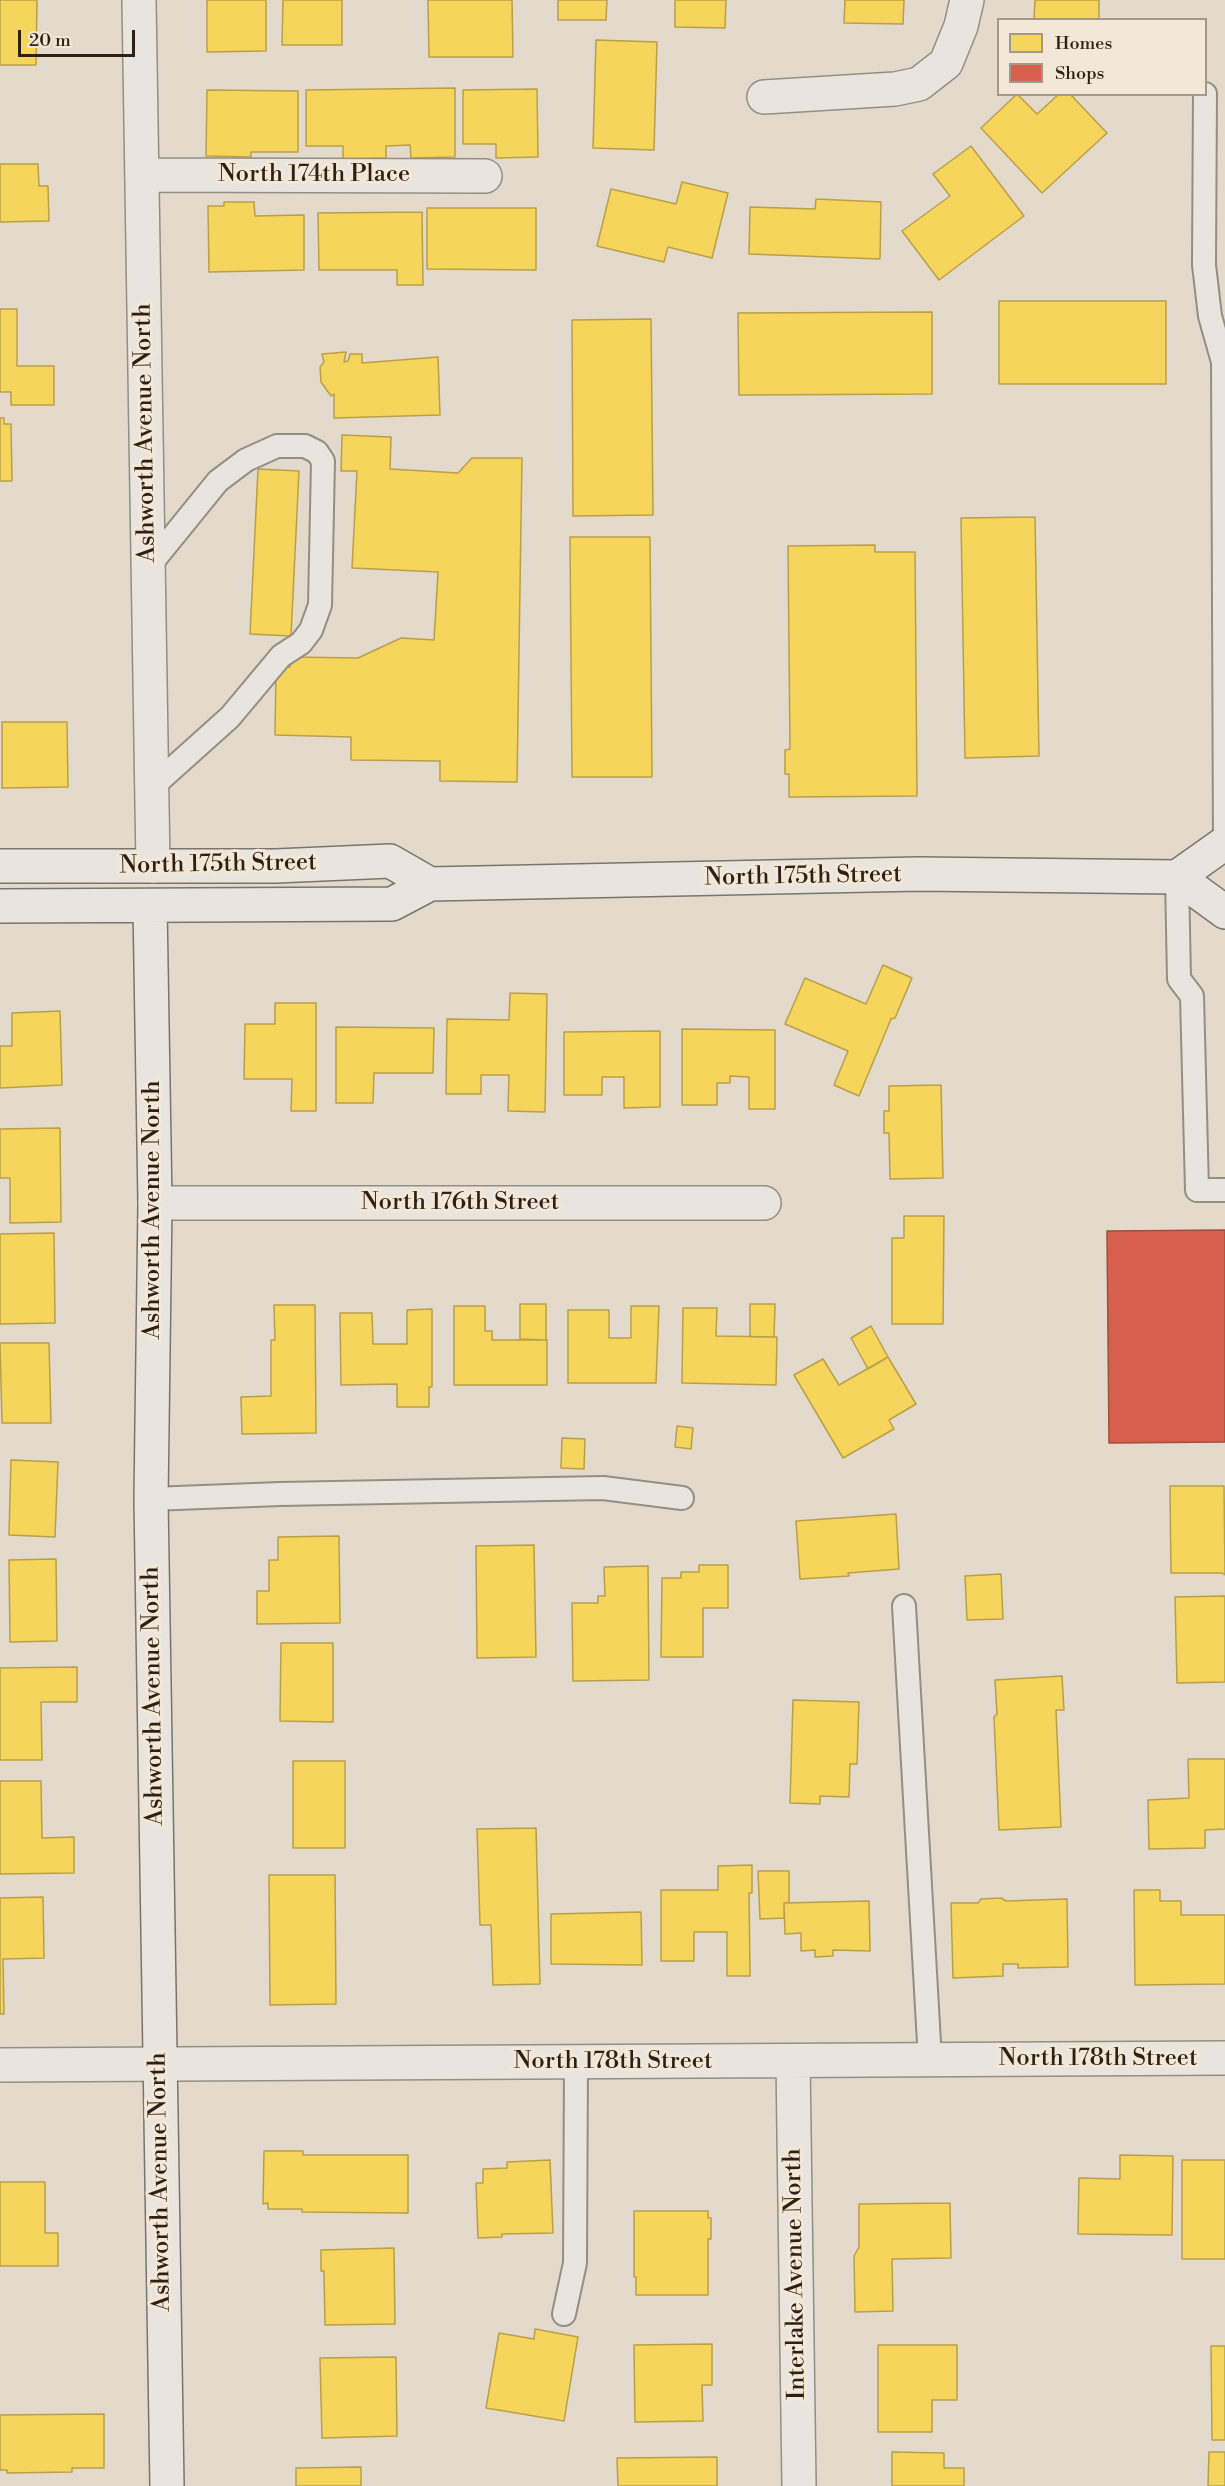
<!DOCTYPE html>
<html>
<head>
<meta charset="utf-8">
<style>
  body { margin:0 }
  #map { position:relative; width:1225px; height:2486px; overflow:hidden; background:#e3dacc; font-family:"Libre Bodoni",serif }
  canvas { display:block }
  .legend { position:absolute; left:997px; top:18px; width:210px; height:78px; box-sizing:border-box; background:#f3e8d7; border:2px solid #a4988a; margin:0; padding:8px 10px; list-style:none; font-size:18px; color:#2d2016 }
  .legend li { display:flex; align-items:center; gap:12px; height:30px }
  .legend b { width:30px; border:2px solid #a4988a }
  .scale { position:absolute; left:18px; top:30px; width:117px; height:27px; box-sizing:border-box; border:3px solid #2d2016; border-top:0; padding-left:8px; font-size:18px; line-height:21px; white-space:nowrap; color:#2d2016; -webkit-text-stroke:4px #f3e8d7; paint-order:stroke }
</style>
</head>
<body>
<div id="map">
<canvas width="1225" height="2486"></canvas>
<ul class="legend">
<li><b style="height:16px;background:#f6d55c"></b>Homes</li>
<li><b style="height:16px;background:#d6604d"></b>Shops</li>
</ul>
<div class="scale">20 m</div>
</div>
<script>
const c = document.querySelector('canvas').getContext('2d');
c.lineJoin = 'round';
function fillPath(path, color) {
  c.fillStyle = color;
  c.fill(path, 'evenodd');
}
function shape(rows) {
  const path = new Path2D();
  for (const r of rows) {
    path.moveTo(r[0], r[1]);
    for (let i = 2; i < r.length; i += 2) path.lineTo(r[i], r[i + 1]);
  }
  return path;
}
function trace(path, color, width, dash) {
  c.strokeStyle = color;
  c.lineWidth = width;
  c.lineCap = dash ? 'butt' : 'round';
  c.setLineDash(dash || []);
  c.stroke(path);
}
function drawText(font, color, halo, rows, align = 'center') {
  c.font = font + ' "Libre Bodoni",serif';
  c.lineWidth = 6;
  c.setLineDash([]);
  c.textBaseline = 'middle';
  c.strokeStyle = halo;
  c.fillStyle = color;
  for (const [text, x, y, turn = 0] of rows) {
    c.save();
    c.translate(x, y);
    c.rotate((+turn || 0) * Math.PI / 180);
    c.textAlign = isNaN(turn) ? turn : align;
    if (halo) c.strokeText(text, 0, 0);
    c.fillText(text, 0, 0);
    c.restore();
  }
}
const homes = shape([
  [0,0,37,0,36,65,0,65,0,0],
  [207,0,266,0,266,51,207,52,207,0],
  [283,0,342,0,342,45,282,45,283,0],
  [428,0,512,0,513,57,429,57,428,0],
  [558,0,607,0,606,20,558,20,558,0],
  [675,0,726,0,725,28,675,27,675,0],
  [845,0,904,0,903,24,844,23,845,0],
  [1035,0,1099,0,1099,20,1034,20,1035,0],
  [596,40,657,42,654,150,593,148,596,40],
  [455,88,455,157,411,158,410,145,386,146,386,158,343,159,343,146,306,146,306,90,455,88],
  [537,89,538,157,496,158,496,144,463,144,463,90,537,89],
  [207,90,298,91,298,152,251,152,251,157,206,156,207,90],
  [1017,94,1037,114,1059,94,1070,94,1107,133,1042,193,981,128,1017,94],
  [971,146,1024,216,939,280,902,231,950,196,933,174,971,146],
  [0,164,38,164,39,186,48,186,49,221,0,222,0,164],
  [682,182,728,193,712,258,668,247,664,262,597,246,611,189,676,204,682,182],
  [816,199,881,202,880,259,749,254,750,207,815,209,816,199],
  [224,202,254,202,255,216,304,215,304,270,209,272,208,206,224,206,224,202],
  [427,208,536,208,536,270,427,269,427,208],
  [422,212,423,285,397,285,397,270,319,270,318,213,422,212],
  [999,301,1166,301,1166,384,999,384,999,301],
  [0,309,17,309,17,366,54,366,54,405,11,405,11,392,0,392,0,309],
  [932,312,932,394,739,395,738,313,932,312],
  [651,319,653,515,573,516,572,320,651,319],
  [346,352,344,362,348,361,350,354,362,354,362,363,438,357,440,415,334,418,334,394,331,396,321,382,320,367,324,362,322,354,346,352],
  [0,418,4,418,4,424,11,424,12,481,0,481,0,418],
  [342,435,391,437,390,469,458,473,472,458,522,458,517,782,440,781,440,761,351,760,351,737,275,735,276,667,290,667,290,657,358,658,401,638,434,640,438,572,352,568,357,471,341,471,342,435],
  [258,469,299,471,291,636,250,634,258,469],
  [1035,517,1039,756,965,758,961,518,1035,517],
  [570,537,650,537,652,777,572,777,570,537],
  [875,545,875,552,915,552,917,796,789,797,789,774,785,774,785,750,790,749,788,546,875,545],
  [2,722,67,722,68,787,2,788,2,722],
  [883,965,912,978,895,1018,891,1019,859,1096,834,1085,848,1051,785,1024,805,978,866,1004,883,965],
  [510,993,547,994,545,1112,508,1111,509,1075,481,1075,481,1094,446,1094,447,1019,509,1020,510,993],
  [275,1003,316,1003,316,1111,291,1111,292,1079,244,1079,245,1024,275,1024,275,1003],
  [60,1011,62,1085,0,1088,0,1046,12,1046,12,1013,60,1011],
  [336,1027,434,1028,433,1073,374,1073,373,1103,336,1103,336,1027],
  [682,1029,775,1030,775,1109,749,1109,749,1077,730,1076,730,1083,717,1083,717,1105,682,1105,682,1029],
  [660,1031,660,1107,624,1108,624,1077,602,1077,602,1095,564,1095,564,1032,660,1031],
  [941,1085,943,1178,890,1179,889,1133,884,1133,884,1111,889,1111,889,1086,941,1085],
  [60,1128,61,1222,10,1223,10,1178,0,1178,0,1129,60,1128],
  [904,1216,944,1216,943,1324,892,1324,892,1238,904,1238,904,1216],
  [54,1233,55,1323,0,1324,0,1234,54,1233],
  [520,1304,546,1304,546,1340,520,1339,520,1304],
  [750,1304,775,1304,774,1337,750,1337,750,1304],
  [274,1305,315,1305,316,1433,242,1434,241,1397,271,1396,271,1340,275,1340,274,1305],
  [454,1306,485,1306,485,1331,492,1331,492,1340,547,1340,547,1385,454,1385,454,1306],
  [631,1306,659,1306,656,1383,568,1383,568,1310,609,1310,609,1338,631,1338,631,1306],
  [683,1308,717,1308,716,1336,777,1337,776,1385,682,1383,683,1308],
  [432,1309,432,1387,429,1387,429,1407,397,1407,397,1384,341,1385,340,1313,372,1313,373,1344,407,1344,407,1310,432,1309],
  [871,1326,888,1357,868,1369,851,1338,871,1326],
  [0,1343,49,1343,51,1423,2,1423,0,1343],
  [888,1357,916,1404,889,1420,894,1429,843,1458,794,1375,823,1359,839,1385,888,1357],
  [677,1426,693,1428,691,1449,675,1447,677,1426],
  [562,1438,585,1439,584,1469,561,1468,562,1438],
  [11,1460,58,1462,55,1537,9,1535,11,1460],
  [1170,1486,1224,1486,1225,1575,1222,1573,1171,1573,1170,1486],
  [896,1514,899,1569,848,1573,849,1576,800,1579,796,1521,896,1514],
  [339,1536,340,1623,257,1624,257,1591,269,1591,269,1560,278,1560,278,1537,339,1536],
  [534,1545,536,1657,477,1658,476,1546,534,1545],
  [56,1559,57,1641,10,1642,9,1560,56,1559],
  [699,1565,728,1565,728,1608,703,1608,703,1657,661,1657,662,1578,681,1578,681,1572,699,1572,699,1565],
  [648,1566,649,1680,573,1681,572,1603,598,1603,598,1596,605,1596,604,1567,648,1566],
  [1001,1574,1003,1619,967,1620,965,1576,1001,1574],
  [1225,1596,1225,1682,1177,1683,1175,1597,1225,1596],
  [281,1643,333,1643,333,1722,280,1721,281,1643],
  [77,1667,77,1702,41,1702,42,1760,0,1760,0,1668,77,1667],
  [1062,1676,1064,1710,1056,1710,1061,1827,999,1830,994,1717,997,1714,995,1680,1062,1676],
  [793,1700,859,1702,857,1764,850,1764,849,1797,820,1796,820,1804,790,1803,793,1700],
  [1188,1759,1225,1759,1225,1829,1205,1830,1205,1848,1149,1849,1148,1800,1189,1798,1188,1759],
  [293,1761,345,1761,345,1848,293,1848,293,1761],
  [0,1781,41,1781,42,1838,74,1837,74,1873,0,1874,0,1781],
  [536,1828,540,1984,493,1985,491,1925,480,1925,477,1829,536,1828],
  [752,1865,752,1893,749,1893,750,1976,727,1976,727,1932,694,1932,694,1961,661,1961,661,1890,718,1890,718,1866,752,1865],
  [758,1871,789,1871,789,1903,784,1903,784,1918,760,1919,758,1871],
  [269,1875,335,1875,336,2004,270,2005,269,1875],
  [1134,1890,1160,1890,1160,1901,1181,1901,1181,1915,1225,1915,1225,1984,1135,1985,1134,1890],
  [43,1897,44,1958,3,1959,4,2014,0,2014,0,1898,43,1897],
  [1001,1898,1006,1901,1067,1899,1068,1967,1018,1968,1018,1964,1003,1964,1003,1976,953,1978,951,1903,978,1903,981,1899,1001,1898],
  [869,1901,870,1951,833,1950,833,1956,815,1957,815,1950,801,1951,801,1933,785,1934,784,1903,869,1901],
  [641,1912,642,1965,551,1964,551,1914,641,1912],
  [264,2151,303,2151,303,2155,408,2155,408,2213,302,2212,302,2209,268,2209,268,2203,263,2204,264,2151],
  [1120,2155,1173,2156,1172,2235,1078,2234,1079,2178,1120,2179,1120,2155],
  [550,2160,553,2233,502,2234,502,2237,478,2238,476,2183,483,2183,483,2169,507,2168,507,2162,550,2160],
  [1182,2160,1225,2160,1225,2259,1182,2259,1182,2160],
  [0,2182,45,2182,45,2233,58,2233,58,2266,0,2266,0,2182],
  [950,2203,951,2258,892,2259,893,2311,855,2312,854,2256,859,2247,859,2204,950,2203],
  [634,2211,708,2211,708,2218,711,2218,711,2239,708,2239,708,2295,636,2295,636,2277,634,2277,634,2211],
  [394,2248,395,2324,325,2325,324,2271,321,2271,321,2250,394,2248],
  [535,2329,578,2337,564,2421,486,2408,499,2333,534,2339,535,2329],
  [712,2344,712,2385,702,2385,703,2421,635,2422,634,2345,712,2344],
  [878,2345,957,2345,957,2400,932,2400,932,2432,878,2432,878,2345],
  [1211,2346,1225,2346,1225,2440,1212,2440,1211,2346],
  [396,2357,397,2436,322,2438,320,2358,396,2357],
  [104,2414,104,2468,72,2468,72,2472,7,2473,7,2470,0,2470,0,2415,104,2414],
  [892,2452,944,2453,944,2468,964,2468,964,2486,892,2486,892,2452],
  [1209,2452,1225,2452,1225,2486,1208,2486,1209,2452],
  [717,2457,717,2486,618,2486,617,2458,717,2457],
  [361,2467,361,2486,296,2486,296,2468,361,2467]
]);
const shops = shape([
  [1225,1230,1225,1442,1109,1443,1107,1231,1225,1230]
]);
const lane = shape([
  [1205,94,1204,265,1210,316,1223,362,1225,843],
  [149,566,218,481,246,460,277,446,305,446,317,452,323,461,320,605,311,630,301,643,281,656,230,717,152,787],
  [1177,877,1179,979,1192,996,1197,1190,1225,1190],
  [151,1499,280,1494,603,1488,682,1498],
  [904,1606,930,2060],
  [564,2314,575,2263,576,2062]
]);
const street = shape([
  [139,0,153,866],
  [764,97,895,89,919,84,946,63,961,26,967,0],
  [142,175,485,176],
  [155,1203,764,1203],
  [793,2061,799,2486],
  [0,2065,1225,2058]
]);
const secondary = shape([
  [0,866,276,866,390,861,430,884],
  [1177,877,1225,843],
  [0,906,392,904,430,884,919,874,1177,877,1225,912],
  [150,906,155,1203,151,1499,167,2486]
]);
const streetNames = [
  ["North 174th Place",314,175],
  ["Ashworth Avenue North",146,433,-91],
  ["North 175th Street",218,865,-1],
  ["North 175th Street",803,877,-1],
  ["North 176th Street",460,1203],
  ["Ashworth Avenue North",153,1210,-90],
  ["Ashworth Avenue North",154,1696,-91],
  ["North 178th Street",1098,2059],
  ["North 178th Street",613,2062],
  ["Ashworth Avenue North",161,2182,-91],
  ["Interlake Avenue North",796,2274,-91]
];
fillPath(homes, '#f6d55c');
trace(homes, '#ba9f47', 1.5);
fillPath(shops, '#d6604d');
trace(shops, '#a34d3c', 1.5);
trace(lane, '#948e84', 26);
trace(street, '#948e84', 36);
trace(secondary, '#7b746c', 36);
trace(lane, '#e9e4dd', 22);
trace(street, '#e9e4dd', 33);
trace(secondary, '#e9e4dd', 33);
drawText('24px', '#2d2016', '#f3e8d7', streetNames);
</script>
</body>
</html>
